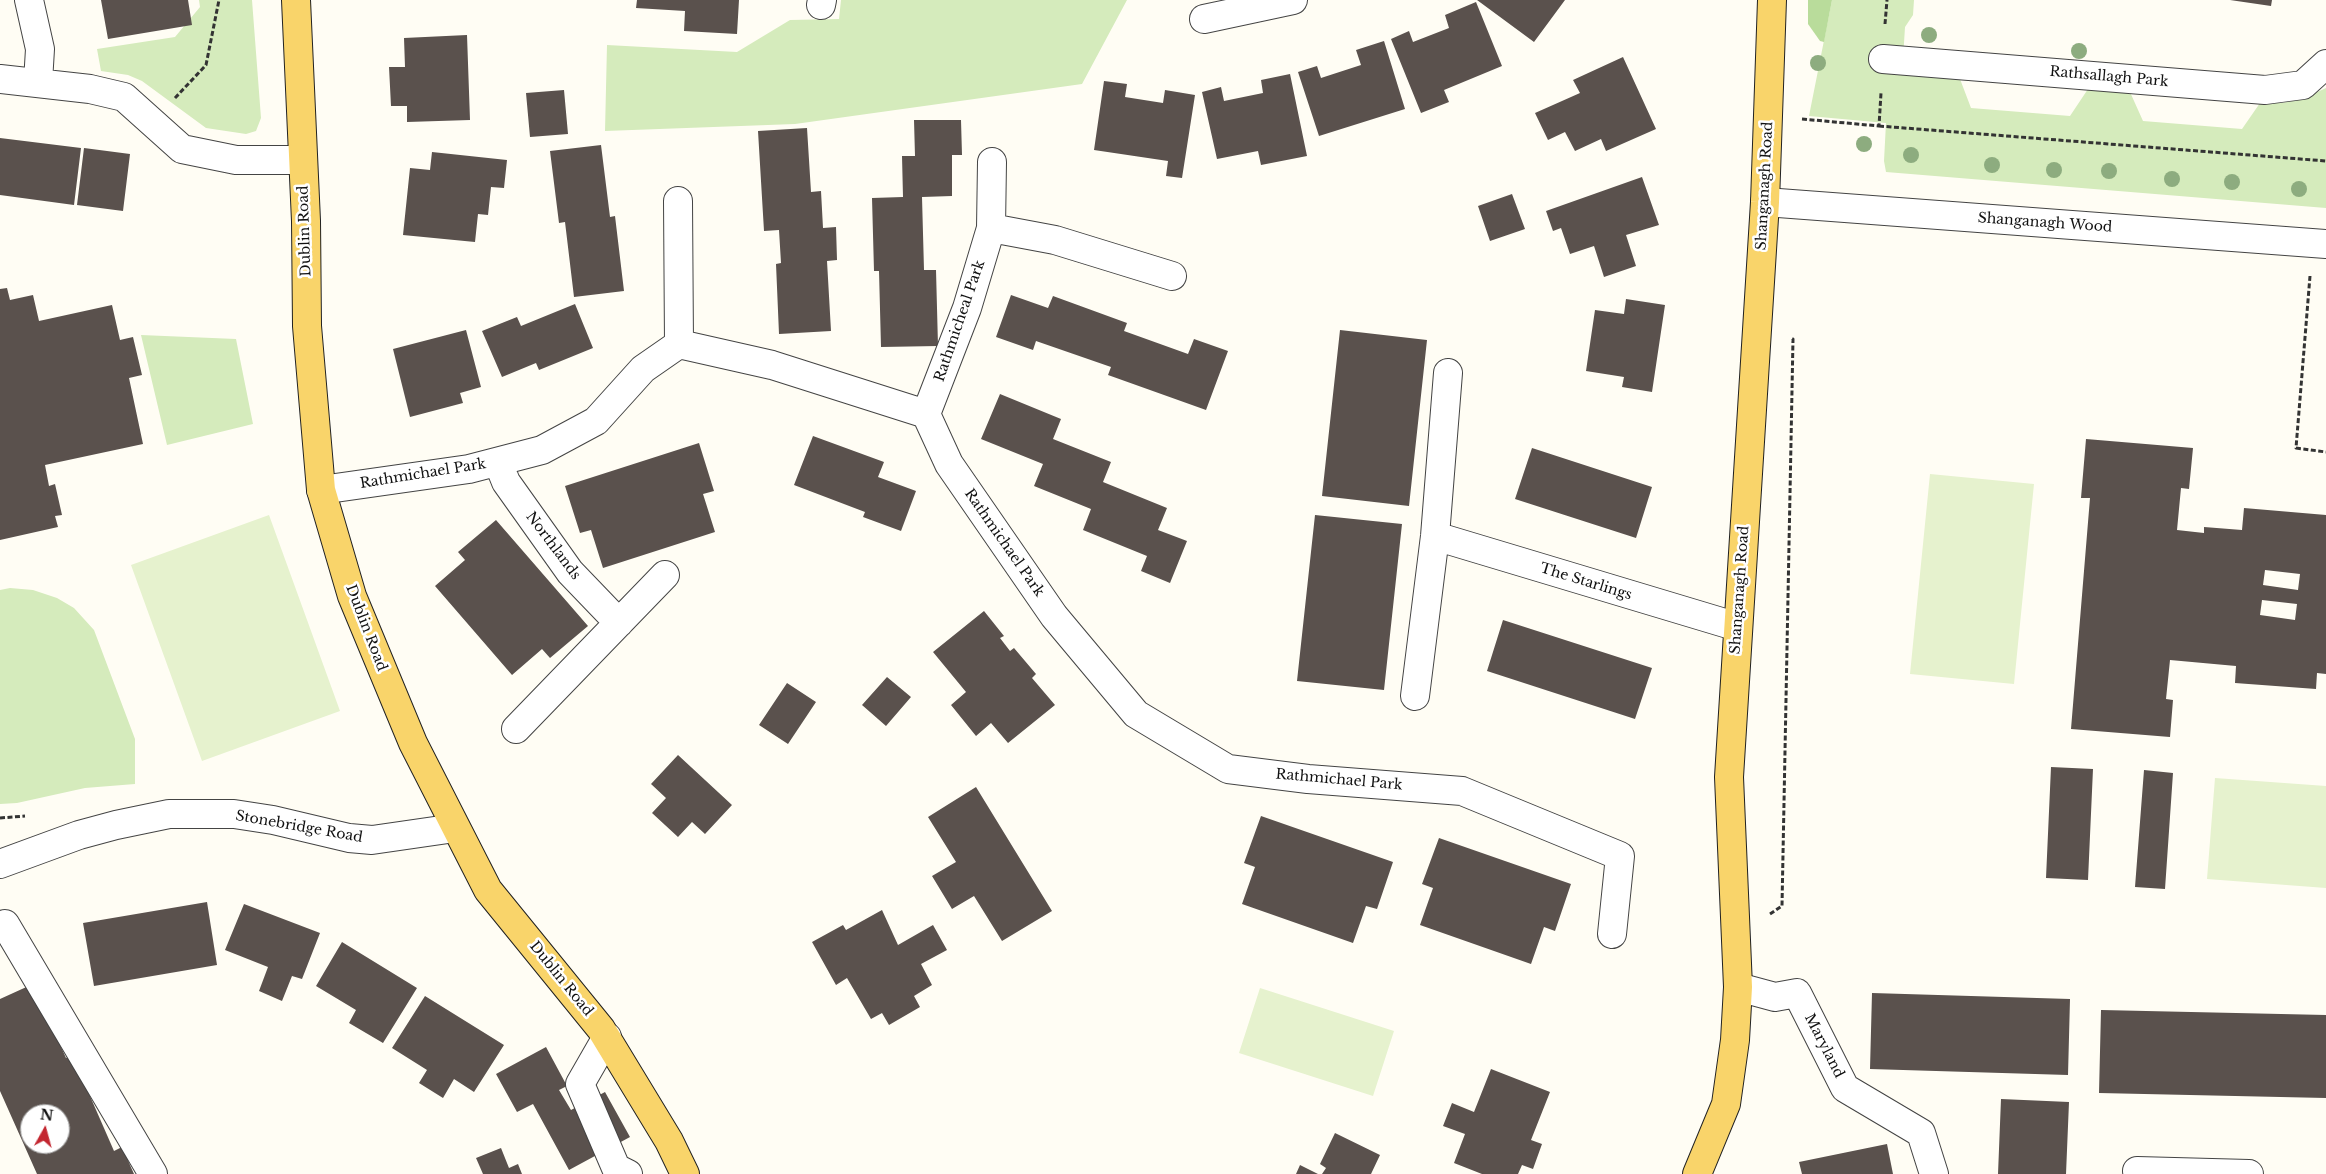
<!DOCTYPE html>
<html>
<head>
<meta charset="utf-8">
<style>
  body { margin:0 }
  #map { position:relative; width:2326px; height:1174px; overflow:hidden; background:#fffdf4; font-family:"Libre Baskerville",serif }
  canvas { display:block }
  .north { position:absolute; left:20px; top:1104px; width:50px; height:50px; box-sizing:border-box; background:#fff; border:1px solid #a0a0a0; border-radius:50%; rotate:7deg; font-size:14px; font-weight:700; line-height:20px; text-align:center; color:#111 }
  .north::after { content:''; display:block; margin:auto; width:18px; height:22px; background:#c32630; clip-path:polygon(50% 0,100% 100%,50% 72%,0 100%) }
</style>
</head>
<body>
<div id="map">
<canvas width="2326" height="1174"></canvas>
<div class="north">N</div>
</div>
<script>
const c = document.querySelector('canvas').getContext('2d');
c.lineJoin = 'round';
function fillPath(path, color) {
  c.fillStyle = color;
  c.fill(path, 'evenodd');
}
function shape(rows) {
  const path = new Path2D();
  for (const r of rows) {
    path.moveTo(r[0], r[1]);
    for (let i = 2; i < r.length; i += 2) path.lineTo(r[i], r[i + 1]);
  }
  return path;
}
function trace(path, color, width, dash) {
  c.strokeStyle = color;
  c.lineWidth = width;
  c.lineCap = dash ? 'butt' : 'round';
  c.setLineDash(dash || []);
  c.stroke(path);
}
function drawText(font, color, halo, rows, align = 'center') {
  c.font = font + ' "Libre Baskerville",serif';
  c.lineWidth = 5;
  c.setLineDash([]);
  c.textBaseline = 'middle';
  c.strokeStyle = halo;
  c.fillStyle = color;
  for (const [text, x, y, turn = 0] of rows) {
    c.save();
    c.translate(x, y);
    c.rotate((+turn || 0) * Math.PI / 180);
    c.textAlign = isNaN(turn) ? turn : align;
    if (halo) c.strokeText(text, 0, 0);
    c.fillText(text, 0, 0);
    c.restore();
  }
}
const green = shape([
  [199,0,252,0,261,118,256,131,246,134,206,128,142,81,128,75,101,71,97,49,175,37,200,7],
  [841,0,1127,0,1082,84,795,124,605,131,607,45,737,52,790,20,839,19],
  [1832,0,1914,0,1913,15,1905,27,1902,75,1960,79,1971,108,2070,116,2088,89,2130,92,2143,121,2242,129,2260,103,2282,103,2302,99,2326,88,2326,208,1886,172,1884,161,1886,123,1809,116],
  [141,335,236,339,253,424,167,445],
  [10,588,33,590,57,598,74,608,94,630,135,739,135,784,85,788,17,803,0,804,0,590]
]);
const forest = shape([
  [1808,0,1832,0,1824,42,1820,41,1808,24]
]);
const pitch = shape([
  [1930,474,2034,484,2014,684,1910,674],
  [269,515,340,711,202,761,131,565],
  [2215,778,2326,786,2326,888,2207,879],
  [1260,988,1394,1031,1373,1096,1239,1053]
]);
const building = shape([
  [101,0,188,0,192,25,108,39],
  [637,0,739,0,737,34,684,31,685,11,636,8],
  [1477,0,1565,0,1534,42],
  [2230,0,2272,0,2271,6],
  [1476,2,1502,66,1444,90,1449,102,1421,113,1391,39,1409,31,1413,42,1449,28,1445,15],
  [467,35,470,120,407,122,407,106,391,106,389,67,405,67,404,38],
  [1384,41,1405,109,1319,136,1298,72,1317,66,1321,78,1361,65,1356,50],
  [1623,57,1656,129,1606,151,1601,139,1575,151,1565,132,1548,140,1535,113,1580,93,1573,80],
  [1290,74,1307,156,1261,165,1258,151,1217,159,1202,92,1221,87,1224,101,1263,93,1261,80],
  [1104,81,1127,84,1125,97,1163,103,1165,90,1195,95,1182,178,1166,176,1168,161,1094,150],
  [564,90,568,134,530,137,526,93],
  [914,120,961,120,962,155,952,155,952,196,922,197,924,270,936,270,938,346,881,347,879,271,874,271,872,198,903,197,902,156,915,156],
  [807,128,811,192,821,191,823,228,836,227,837,260,827,261,831,331,779,334,776,264,781,263,779,230,764,231,758,131],
  [0,138,81,148,74,205,0,195],
  [601,145,610,217,615,216,624,291,574,297,565,222,559,223,550,151],
  [84,148,130,154,123,211,77,205],
  [432,152,507,160,504,188,491,187,488,215,478,214,475,242,403,235,410,168,430,170],
  [1642,177,1659,225,1626,235,1636,266,1604,277,1594,246,1570,254,1561,228,1553,231,1546,211],
  [1512,194,1525,229,1490,241,1478,206],
  [7,288,10,300,33,295,39,321,112,305,120,340,133,337,142,375,129,378,143,444,45,465,49,486,55,484,62,515,55,516,58,527,0,540,0,289],
  [1011,295,1048,308,1053,296,1127,323,1124,331,1188,354,1194,339,1228,351,1206,410,1108,375,1111,367,1036,341,1033,350,996,337],
  [1626,299,1665,305,1652,392,1622,387,1624,377,1586,371,1595,310,1624,314],
  [575,304,593,348,539,370,536,363,502,377,482,331,517,317,521,326],
  [466,330,481,387,460,393,463,403,410,417,393,349],
  [1340,330,1427,340,1409,506,1322,496],
  [1000,394,1061,419,1053,439,1111,462,1103,482,1167,508,1158,530,1187,541,1170,583,1141,571,1147,556,1083,530,1091,509,1034,486,1043,464,981,439],
  [813,436,884,462,878,477,916,491,901,531,863,517,865,512,794,485],
  [2086,439,2193,448,2189,489,2181,488,2177,530,2204,533,2204,527,2242,530,2244,508,2326,515,2326,674,2317,673,2316,689,2235,683,2236,666,2170,660,2166,699,2173,700,2170,737,2071,729,2090,498,2081,498],
  [2265,570,2300,574,2298,590,2263,585],
  [2262,600,2297,604,2295,620,2260,615],
  [699,443,714,491,703,494,715,532,603,568,591,530,580,533,565,486],
  [1532,448,1652,487,1636,538,1515,499],
  [1315,515,1402,524,1384,690,1297,681],
  [496,520,588,626,550,658,542,649,512,675,435,586,465,560,458,552],
  [984,611,1004,636,1000,638,1010,651,1014,648,1036,674,1032,678,1055,705,1008,743,991,723,976,736,951,705,966,692,933,652],
  [1503,620,1652,668,1635,719,1487,671],
  [887,677,911,697,886,726,862,705],
  [787,683,816,702,788,744,759,725],
  [678,755,732,805,705,834,692,822,678,837,652,813,666,798,651,784],
  [2051,767,2093,769,2088,880,2046,878],
  [2144,770,2173,773,2165,889,2135,887],
  [976,787,1052,911,1002,941,974,896,952,909,932,876,956,862,928,817],
  [1261,816,1393,862,1377,909,1366,906,1353,943,1242,904,1255,867,1244,863],
  [1439,838,1571,884,1555,931,1544,927,1531,964,1420,925,1433,888,1422,884],
  [207,902,217,965,94,986,83,923],
  [244,904,320,933,302,979,292,976,282,1001,259,991,268,967,225,950],
  [882,910,898,945,933,925,947,950,921,964,932,985,914,996,920,1007,889,1025,882,1013,871,1019,847,978,836,985,812,942,843,925,846,930],
  [342,942,417,988,383,1043,349,1023,356,1010,316,986],
  [33,984,66,1058,72,1055,114,1151,122,1147,134,1174,37,1174,0,1091,0,999],
  [30,1114,60,1114,60,1144,30,1144],
  [1872,993,2070,999,2068,1075,1870,1069],
  [425,996,504,1045,474,1092,454,1079,443,1098,419,1083,427,1070,392,1048],
  [2101,1010,2326,1015,2326,1098,2099,1093],
  [546,1047,567,1086,559,1090,571,1110,605,1092,630,1137,569,1170,533,1104,517,1112,496,1074],
  [1491,1069,1550,1092,1531,1140,1542,1144,1533,1169,1522,1165,1518,1174,1482,1174,1454,1163,1465,1134,1443,1126,1452,1103,1474,1112],
  [2001,1099,2069,1102,2066,1174,1998,1174],
  [1335,1133,1380,1155,1371,1174,1322,1174,1326,1168,1320,1164],
  [1887,1144,1893,1174,1802,1174,1799,1162],
  [501,1148,509,1168,518,1164,522,1174,483,1174,476,1158],
  [1300,1165,1318,1174,1296,1174]
]);
const path = shape([
  [1885,24,1887,0],
  [175,98,206,65,219,0],
  [1802,119,1879,126,1881,93],
  [1879,126,2326,161],
  [2310,276,2296,448,2326,452],
  [0,818,25,816],
  [1770,914,1782,906,1793,339,1791,338]
]);
const minor = shape([
  [29,0,40,49,38,82],
  [821,5,822,0],
  [1204,19,1293,0],
  [1883,59,2265,90,2303,85,2326,64],
  [0,79,90,89,124,97,182,149,236,160,302,160],
  [678,201,679,344],
  [1765,202,2326,244],
  [991,228,1055,240,1172,276],
  [926,414,967,308,991,228,992,162],
  [498,462,506,482,570,572,619,623],
  [321,490,469,469,542,450,596,421,643,369,679,344,772,365,926,414,949,464,1054,616,1136,714,1228,769,1308,779,1462,791,1620,856,1612,934],
  [1435,536,1738,627],
  [1415,696,1435,536,1448,373],
  [516,729,665,575],
  [0,864,79,835,116,825,169,814,234,814,273,820,349,838,372,840,455,828],
  [5,924,153,1174],
  [1738,987,1775,997,1797,993,1845,1088,1921,1133,1934,1174],
  [607,1037,580,1084,616,1168,628,1174],
  [2137,1171,2249,1174]
]);
const major = shape([
  [296,0,306,221,307,326,321,490,352,596,413,743,488,890,601,1029,669,1141,685,1174],
  [1697,1174,1726,1104,1735,1040,1738,987,1729,777,1765,202,1772,0]
]);
const trees = [
  [1929,35],
  [2079,51],
  [1818,63],
  [1864,144],
  [1911,155],
  [1992,165],
  [2054,170],
  [2109,171],
  [2172,179],
  [2232,182],
  [2299,189]
];
const streetNames = [
  ["Rathsallagh Park",2109,77,5],
  ["Shanganagh Road",1765,186,-87],
  ["Shanganagh Wood",2045,223,4],
  ["Dublin Road",305,231,-92],
  ["Rathmicheal Park",960,321,-71],
  ["Rathmichael Park",423,474,-9],
  ["Rathmichael Park",1004,543,55],
  ["Northlands",553,546,53],
  ["The Starlings",1586,582,17],
  ["Shanganagh Road",1740,590,-86],
  ["Dublin Road",366,628,69],
  ["Rathmichael Park",1339,780,5],
  ["Stonebridge Road",299,827,10],
  ["Dublin Road",561,979,51],
  ["Maryland",1824,1046,63]
];
fillPath(green, '#d5ebbc');
fillPath(forest, '#b9dc9b');
fillPath(pitch, '#e6f2ce');
fillPath(building, '#5a514d');
trace(minor, '#444', 30);
trace(major, '#222', 30);
trace(path, '#333', 3, [5, 2.5]);
trace(minor, '#fff', 28);
trace(major, '#f9d46a', 28);
c.fillStyle = '#8dac7f';
for (const [x, y] of trees) {
  c.beginPath();
  c.arc(x, y, 8, 0, 2 * Math.PI);
  c.fill();
}
drawText('14px', '#111', '#fff', streetNames);
</script>
</body>
</html>
